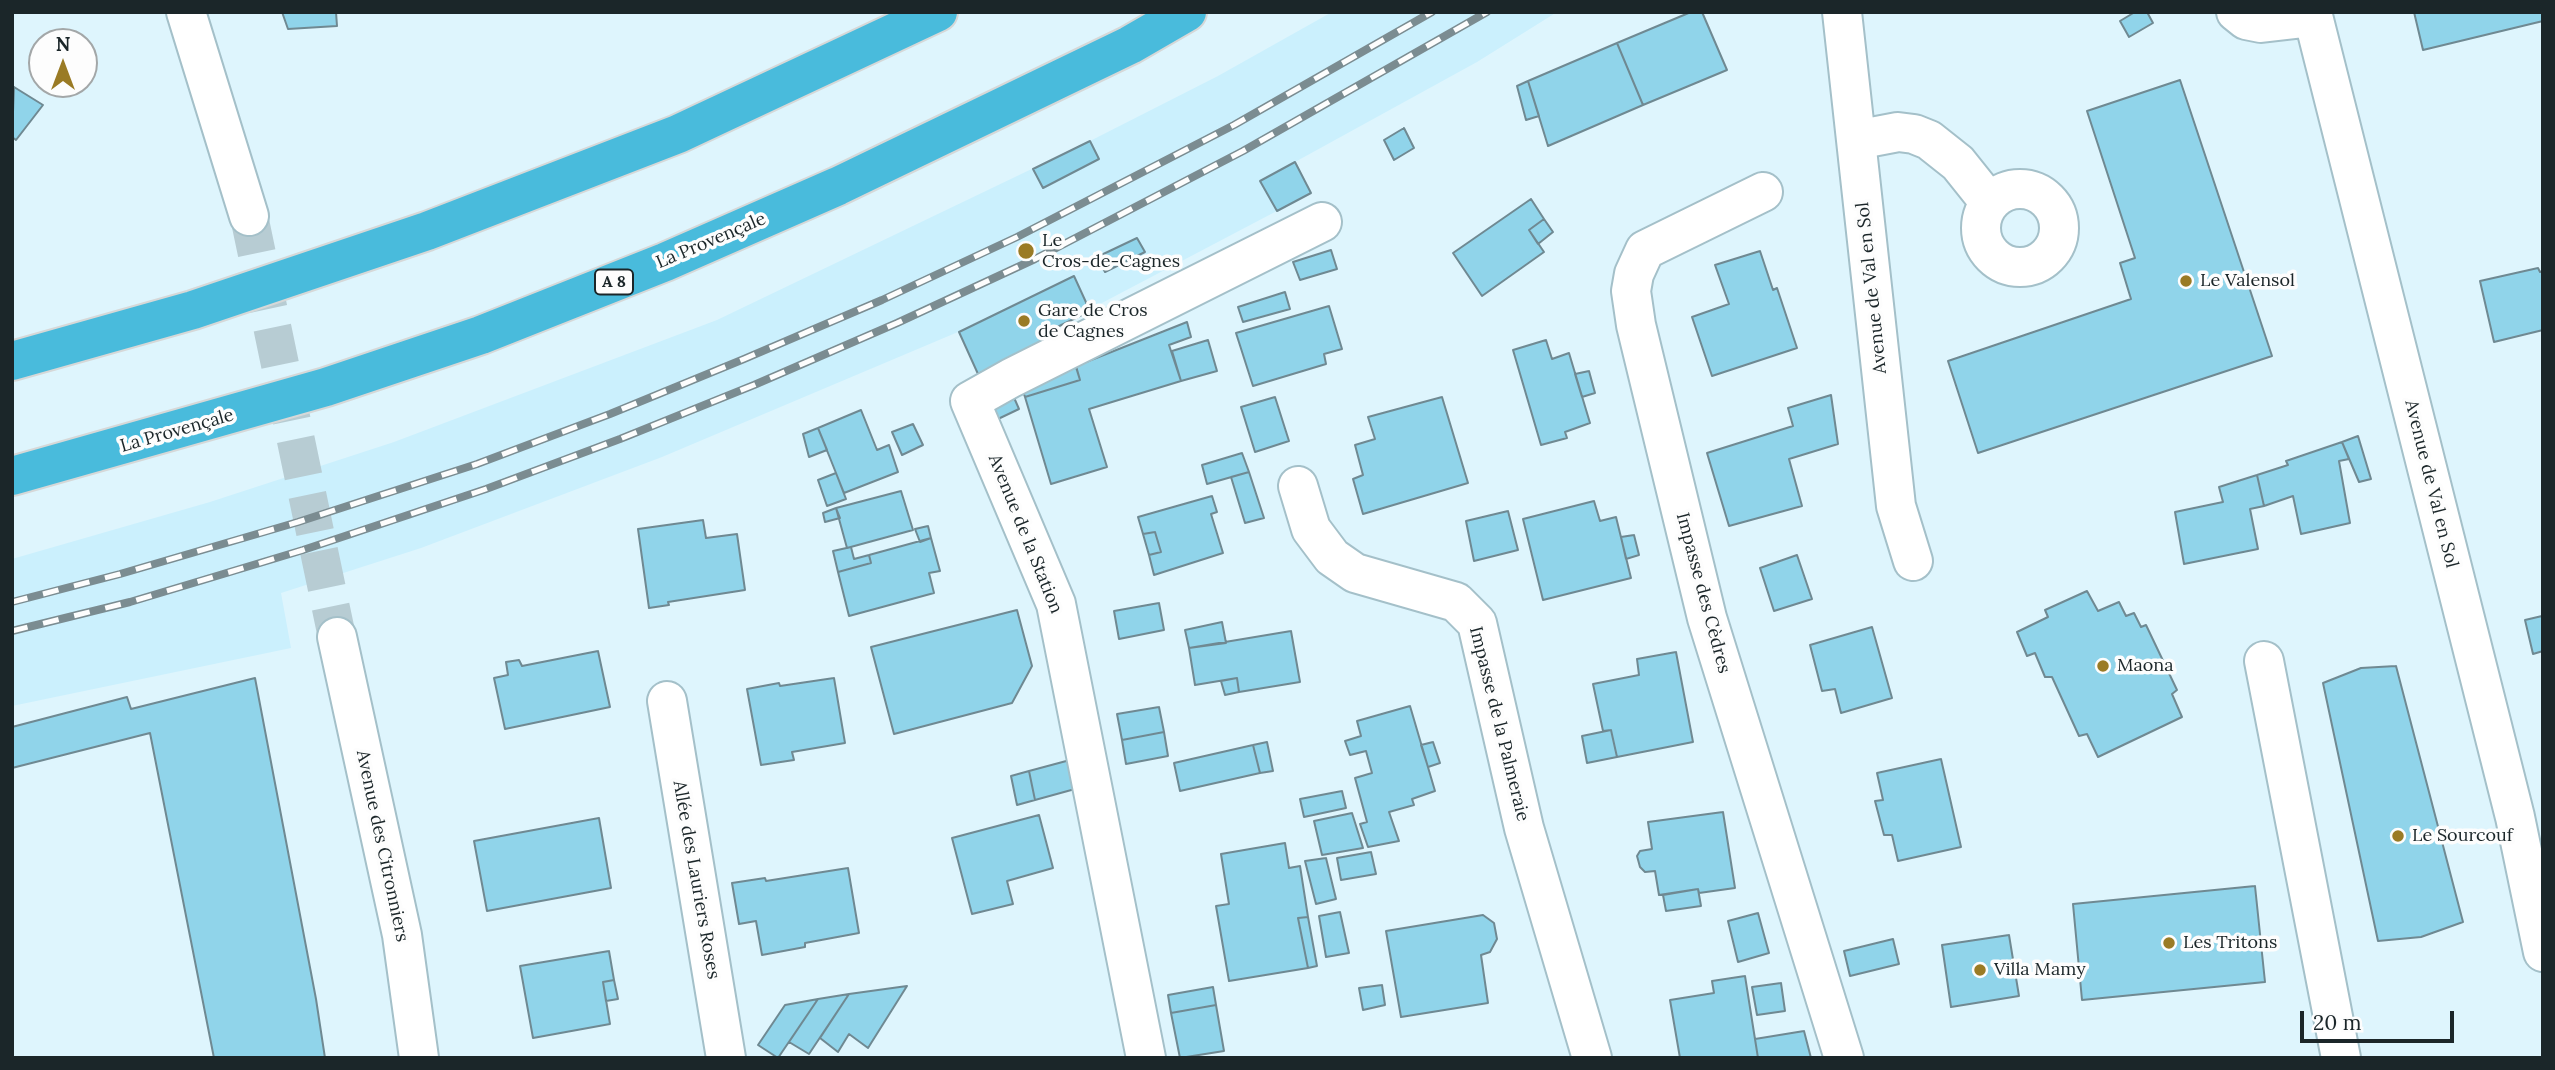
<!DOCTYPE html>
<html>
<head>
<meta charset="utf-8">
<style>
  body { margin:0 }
  #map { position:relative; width:2555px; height:1070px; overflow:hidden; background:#def5fd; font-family:Lora,serif }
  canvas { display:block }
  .frame { position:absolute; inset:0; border:14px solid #1b2629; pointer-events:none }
  .north { position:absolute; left:28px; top:28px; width:70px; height:70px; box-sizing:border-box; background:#fdfdfd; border:2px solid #a3a7a8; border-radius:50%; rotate:0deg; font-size:19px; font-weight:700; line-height:28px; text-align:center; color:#1b2629 }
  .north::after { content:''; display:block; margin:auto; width:24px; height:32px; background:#9a7b25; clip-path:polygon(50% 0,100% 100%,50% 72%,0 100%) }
  .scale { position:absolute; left:2300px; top:1011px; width:154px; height:32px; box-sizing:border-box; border:4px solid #1b2629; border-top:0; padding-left:9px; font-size:21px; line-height:24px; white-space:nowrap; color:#1b2629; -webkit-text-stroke:5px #fdfdfd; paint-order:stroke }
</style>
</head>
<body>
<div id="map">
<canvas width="2555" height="1070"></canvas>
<div class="frame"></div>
<div class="north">N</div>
<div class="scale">20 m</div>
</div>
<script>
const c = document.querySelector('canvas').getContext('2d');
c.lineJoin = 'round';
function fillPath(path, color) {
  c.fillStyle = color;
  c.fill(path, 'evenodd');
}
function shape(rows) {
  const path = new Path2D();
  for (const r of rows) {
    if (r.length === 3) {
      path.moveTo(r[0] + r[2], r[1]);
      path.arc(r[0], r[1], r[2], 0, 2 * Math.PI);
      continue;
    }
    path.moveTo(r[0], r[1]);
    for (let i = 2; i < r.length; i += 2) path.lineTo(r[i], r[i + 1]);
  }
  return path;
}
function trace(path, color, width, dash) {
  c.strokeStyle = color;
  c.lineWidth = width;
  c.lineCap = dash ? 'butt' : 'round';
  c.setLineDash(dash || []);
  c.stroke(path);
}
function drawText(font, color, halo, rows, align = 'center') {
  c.font = font + ' Lora,serif';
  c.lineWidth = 7;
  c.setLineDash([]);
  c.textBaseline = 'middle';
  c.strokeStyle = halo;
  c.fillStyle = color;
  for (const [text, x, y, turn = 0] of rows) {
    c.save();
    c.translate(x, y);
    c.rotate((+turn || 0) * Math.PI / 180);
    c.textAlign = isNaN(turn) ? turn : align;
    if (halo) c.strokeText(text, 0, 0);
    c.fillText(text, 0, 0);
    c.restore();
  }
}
const built = shape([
  [1332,12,1557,12,1477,62,1295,162,1311,193,1041,335,1045,343,978,374,958,332,662,457,421,548,281,593,291,648,12,706,12,559,210,502,394,442,717,320,1090,141,1218,76]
]);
const building = shape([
  [282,12,336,12,337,26,288,29,282,12],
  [1691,12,1702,12,1727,70,1643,105,1617,43,1691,12],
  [2135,12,2147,12,2153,23,2129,37,2120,21,2135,12],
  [2414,12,2543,12,2543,21,2423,50,2414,12],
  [1617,43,1643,105,1548,146,1528,81,1617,43],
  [2180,80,2272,356,1978,453,1948,361,2131,299,2120,263,2135,258,2087,111,2180,80],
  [1528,81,1539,116,1526,120,1517,86,1528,81],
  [14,87,43,105,16,140,12,137,14,87],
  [1404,128,1414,148,1394,160,1384,140,1404,128],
  [1090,141,1099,159,1043,188,1033,169,1090,141],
  [1295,162,1311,193,1277,211,1260,181,1295,162],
  [1531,199,1544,219,1529,230,1544,252,1482,296,1453,253,1531,199],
  [1544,219,1553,232,1538,244,1529,230,1544,219],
  [1137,238,1145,252,1105,272,1097,257,1137,238],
  [1331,250,1337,269,1300,280,1293,262,1331,250],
  [1760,251,1773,290,1777,288,1797,348,1712,376,1692,317,1729,304,1715,265,1760,251],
  [2538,268,2540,272,2543,271,2543,330,2494,342,2480,281,2538,268],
  [1074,276,1090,311,1041,335,1045,343,978,374,959,332,1074,276],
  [1285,292,1290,309,1243,322,1238,307,1285,292],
  [1329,306,1342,349,1324,354,1326,364,1253,386,1236,333,1329,306],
  [1187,322,1191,337,1169,345,1181,381,1089,409,1107,467,1051,484,1025,397,1080,380,1076,366,1187,322],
  [1208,340,1217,371,1181,381,1172,351,1208,340],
  [1546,340,1552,359,1569,353,1590,423,1565,432,1567,438,1541,445,1513,350,1546,340],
  [1075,364,1080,380,1025,397,1022,389,1075,364],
  [1589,371,1595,393,1582,397,1575,374,1589,371],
  [1012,393,1019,409,998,419,991,403,1012,393],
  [1831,395,1838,444,1789,459,1802,506,1729,526,1707,453,1793,426,1788,408,1831,395],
  [1275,397,1289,441,1255,452,1241,407,1275,397],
  [1442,397,1468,483,1363,514,1353,479,1363,475,1355,445,1375,439,1368,417,1442,397],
  [861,410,877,450,889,445,898,472,844,493,818,428,861,410],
  [913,424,923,445,902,455,892,432,913,424],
  [818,428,827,450,809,457,803,434,818,428],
  [2358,436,2371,479,2359,482,2342,442,2358,436],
  [2342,442,2349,459,2339,461,2350,523,2301,534,2293,496,2264,506,2257,475,2288,465,2286,461,2342,442],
  [1242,453,1249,472,1207,484,1202,465,1242,453],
  [1249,472,1264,518,1245,523,1231,477,1249,472],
  [836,473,846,499,827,506,818,480,836,473],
  [2257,475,2264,506,2250,509,2258,549,2184,564,2175,512,2223,502,2219,487,2257,475],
  [901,491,913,530,847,548,836,508,901,491],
  [1212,496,1217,512,1211,514,1223,553,1154,575,1149,555,1161,552,1155,532,1143,534,1138,517,1212,496],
  [1594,501,1600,521,1616,517,1631,578,1543,600,1523,519,1594,501],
  [836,508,840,518,825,522,823,513,836,508],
  [1508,511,1518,550,1474,561,1466,521,1508,511],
  [703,520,706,538,737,534,745,590,668,602,669,605,649,608,638,529,703,520],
  [928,526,931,538,920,542,915,529,928,526],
  [1155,532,1161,552,1149,555,1143,534,1155,532],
  [1634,535,1639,555,1626,559,1621,537,1634,535],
  [931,538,940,571,929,573,934,593,849,616,838,572,871,563,869,555,931,538],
  [851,547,854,559,869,555,871,563,838,572,833,551,851,547],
  [1797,555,1812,599,1774,611,1760,568,1797,555],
  [2087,591,2098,611,2119,602,2126,616,2134,613,2141,627,2146,625,2177,690,2172,694,2182,717,2098,757,2087,734,2079,736,2052,677,2045,677,2035,653,2027,656,2017,632,2048,617,2045,610,2087,591],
  [1159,603,1164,630,1119,639,1114,611,1159,603],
  [1017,610,1032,666,1012,703,894,734,871,647,1017,610],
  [2542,616,2543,651,2533,654,2525,620,2542,616],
  [1222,622,1226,643,1189,648,1185,630,1222,622],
  [1872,627,1892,698,1841,713,1835,689,1822,691,1810,645,1872,627],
  [1291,631,1300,682,1239,692,1237,678,1195,685,1189,648,1291,631],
  [598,651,610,707,505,729,494,678,508,675,506,662,519,660,522,666,598,651],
  [1676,652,1693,742,1617,757,1611,730,1603,731,1593,684,1639,675,1637,659,1676,652],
  [2396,666,2463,922,2421,937,2378,941,2323,683,2361,668,2396,666],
  [255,678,316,999,325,1058,214,1058,150,733,12,768,12,727,127,697,131,709,255,678],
  [834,678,845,743,792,752,794,760,761,765,747,689,779,683,780,686,834,678],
  [1237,678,1239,692,1225,695,1221,681,1237,678],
  [1410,706,1435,791,1412,799,1414,805,1389,812,1399,841,1368,847,1360,824,1367,822,1355,778,1372,773,1366,751,1350,755,1345,741,1361,736,1357,721,1410,706],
  [1159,707,1164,732,1122,740,1117,714,1159,707],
  [1611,730,1617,757,1587,763,1582,736,1611,730],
  [1164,732,1168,756,1126,764,1122,740,1164,732],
  [1267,742,1273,771,1260,773,1253,745,1267,742],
  [1433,742,1440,763,1428,767,1421,745,1433,742],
  [1253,745,1260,773,1180,791,1174,763,1253,745],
  [1941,759,1961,847,1898,861,1892,835,1884,835,1875,801,1883,800,1877,773,1941,759],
  [1070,760,1075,789,1035,800,1029,771,1070,760],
  [1029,771,1035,800,1017,805,1011,776,1029,771],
  [1342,791,1346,808,1304,817,1300,799,1342,791],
  [1723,812,1735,888,1699,893,1698,889,1659,895,1655,871,1645,872,1640,867,1637,856,1640,851,1652,849,1648,822,1723,812],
  [1352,813,1363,848,1322,855,1314,821,1352,813],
  [1039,815,1053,868,1007,881,1013,904,972,914,952,838,1039,815],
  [599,818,611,888,487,911,474,841,599,818],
  [1285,843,1289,868,1300,866,1308,917,1298,918,1308,968,1229,981,1216,906,1229,904,1221,854,1285,843],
  [1371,852,1376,874,1341,880,1337,858,1371,852],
  [1326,858,1336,899,1316,904,1305,861,1326,858],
  [848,868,859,933,805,943,805,947,762,955,756,921,739,924,732,883,765,878,766,881,848,868],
  [2255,886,2265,982,2082,1000,2073,904,2255,886],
  [1698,889,1701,906,1666,911,1663,895,1698,889],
  [1340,912,1349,953,1326,957,1319,916,1340,912],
  [1758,913,1769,953,1738,962,1728,921,1758,913],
  [1483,915,1494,923,1497,939,1490,952,1481,955,1488,1003,1401,1017,1386,931,1483,915],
  [1308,917,1317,966,1308,968,1298,918,1308,917],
  [2009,935,2019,996,1951,1007,1942,945,2009,935],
  [1893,939,1899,964,1850,976,1844,951,1893,939],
  [609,951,614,980,603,982,610,1024,533,1038,520,966,609,951],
  [1745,976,1758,1058,1680,1058,1670,1000,1714,993,1712,981,1745,976],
  [614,980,618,999,606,1001,603,982,614,980],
  [1781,983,1785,1011,1757,1015,1752,987,1781,983],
  [1382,985,1385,1005,1363,1010,1359,988,1382,985],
  [907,986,868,1048,849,1034,838,1052,820,1038,849,994,907,986],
  [1213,987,1216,1005,1171,1013,1168,995,1213,987],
  [849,994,809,1054,789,1042,818,999,849,994],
  [818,999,778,1058,758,1045,785,1005,818,999],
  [1216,1005,1224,1051,1180,1058,1171,1013,1216,1005],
  [1804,1031,1811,1058,1758,1058,1755,1039,1804,1031]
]);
const minorTunnel = shape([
  [249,216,337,637]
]);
const minor = shape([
  [186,12,249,216],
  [1842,12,1896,506,1913,561],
  [2236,12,2246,20,2261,23,2313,17],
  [2312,12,2515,817,2543,952],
  [1856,140,1898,132,1914,134,1929,140,1958,163,1990,203],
  [2020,228,39],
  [1763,192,1645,250,1634,274,1631,291,1636,325,1707,618,1844,1058],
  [1298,486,1311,529,1332,557,1355,573,1456,602,1477,623,1524,828,1592,1058],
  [337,637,402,935,419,1058],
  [2264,661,2341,1058],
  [667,701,726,1058],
  [1146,1058,1056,604,970,401,1011,378,1322,222]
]);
const highway = shape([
  [12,361,193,310,427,231,678,134,938,12],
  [12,476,326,387,481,335,665,262,838,186,1130,45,1187,12]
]);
const rail = shape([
  [12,602,120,574,298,522,477,464,610,414,744,359,882,300,1017,237,1234,125,1432,12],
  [12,631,130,602,303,550,486,489,620,439,754,385,897,323,1035,259,1243,151,1487,12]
]);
const markers = [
  [1026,251,9,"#9a7b25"],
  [2186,281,7,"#9a7b25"],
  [1024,321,7,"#9a7b25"],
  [2103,666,7,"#9a7b25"],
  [2398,836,7,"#9a7b25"],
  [2169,943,7,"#9a7b25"],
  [1980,970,7,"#9a7b25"]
];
const shields = [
  [614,282,38]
];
const shieldNames = [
  ["A 8",614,282]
];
const streetNames = [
  ["La Provençale",711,241,-23],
  ["Avenue de Val en Sol",1872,288,-96],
  ["La Provençale",177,431,-16],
  ["Avenue de Val en Sol",2431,484,76],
  ["Avenue de la Station",1025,534,68],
  ["Impasse des Cèdres",1703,593,75],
  ["Impasse de la Palmeraie",1499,724,76],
  ["Avenue des Citronniers",382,846,78],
  ["Allée des Lauriers Roses",696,880,80]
];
const poiNames = [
  ["Le",1042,241],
  ["Cros-de-Cagnes",1042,262],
  ["Le Valensol",2200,281],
  ["Gare de Cros",1038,311],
  ["de Cagnes",1038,332],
  ["Maona",2117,666],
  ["Le Sourcouf",2412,836],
  ["Les Tritons",2183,943],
  ["Villa Mamy",1994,970]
];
fillPath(built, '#cbf0fd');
fillPath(building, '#90d4ea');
trace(building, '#6f8992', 2);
trace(minorTunnel, '#b7ccd3', 38, [38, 19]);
trace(minor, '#a4c0c9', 42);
trace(highway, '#d6d8d8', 42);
trace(minor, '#fff', 38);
trace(highway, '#49bbdc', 38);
trace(rail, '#7b8c91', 8);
trace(rail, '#fdfdfd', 5, [16]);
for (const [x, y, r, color] of markers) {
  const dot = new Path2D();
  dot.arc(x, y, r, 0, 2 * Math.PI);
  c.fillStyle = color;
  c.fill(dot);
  trace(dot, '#fdfdfd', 2.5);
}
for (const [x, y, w] of shields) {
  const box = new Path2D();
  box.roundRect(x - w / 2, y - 12.5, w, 25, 5);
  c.fillStyle = '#fdfdfd';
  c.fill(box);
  trace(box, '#1b2629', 2);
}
drawText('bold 16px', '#1b2629', null, shieldNames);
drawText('18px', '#1b2629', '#fdfdfd', streetNames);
drawText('18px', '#1b2629', '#fdfdfd', poiNames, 'left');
</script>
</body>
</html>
